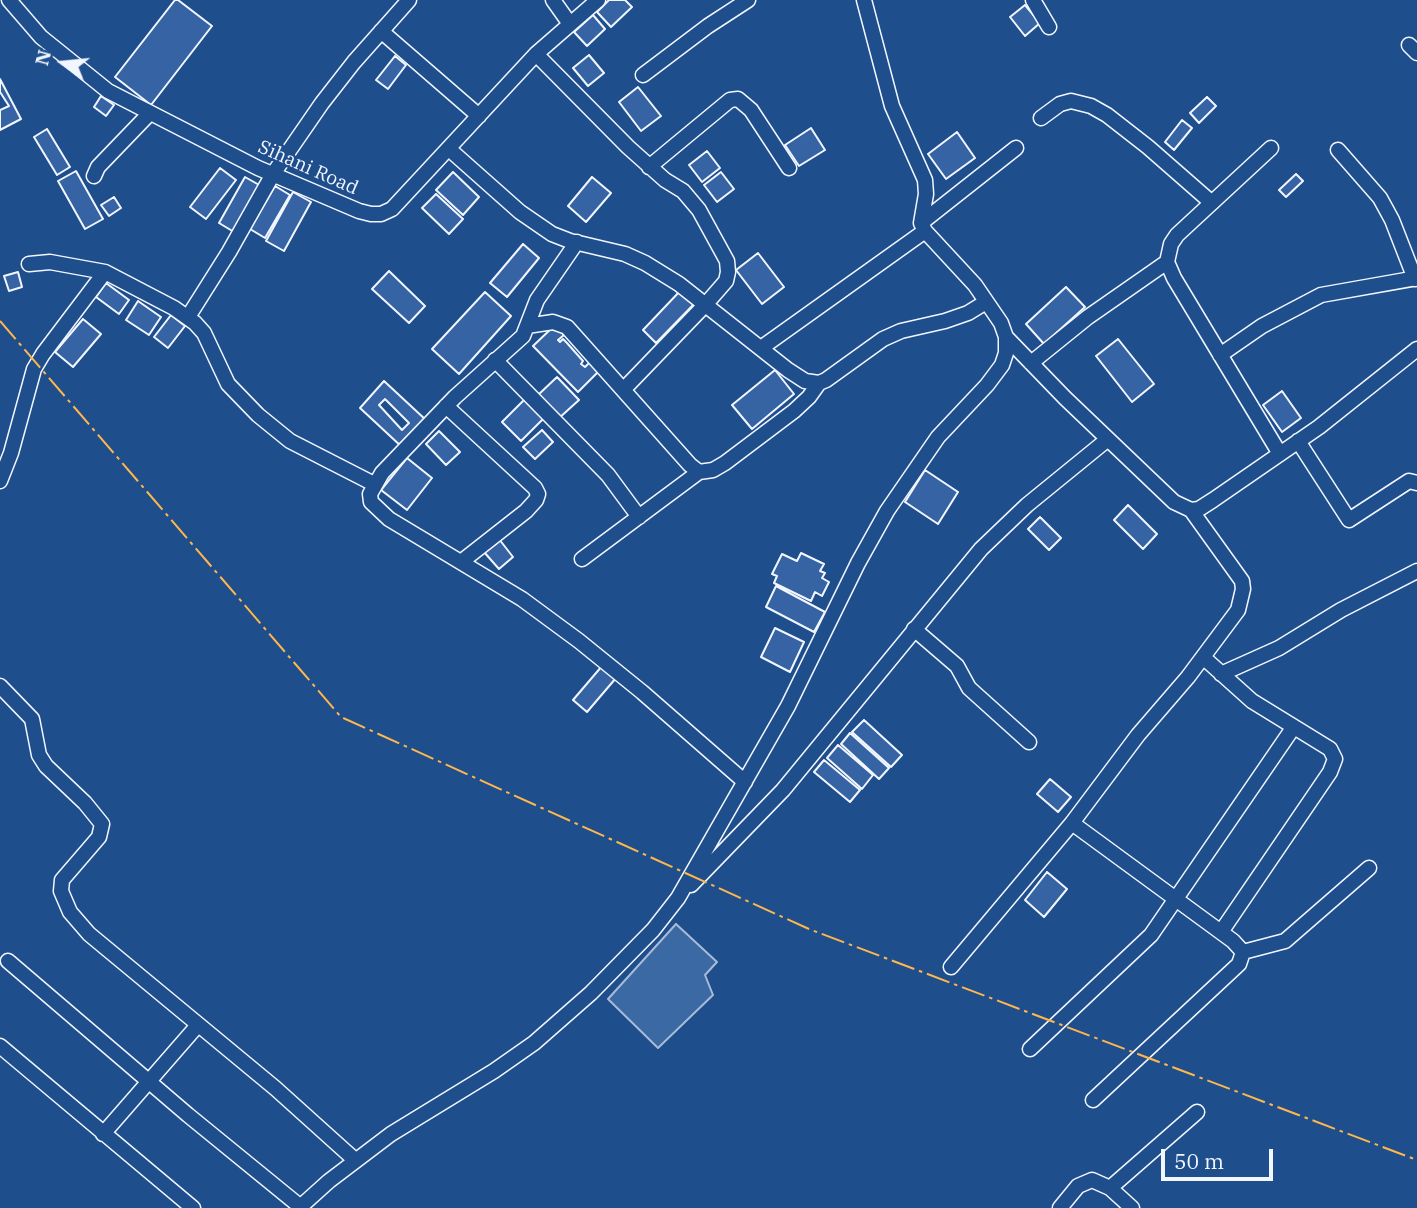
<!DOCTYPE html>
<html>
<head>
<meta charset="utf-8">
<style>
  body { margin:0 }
  #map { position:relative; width:1417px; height:1208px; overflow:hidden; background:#1f4e8c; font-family:"IBM Plex Serif",serif }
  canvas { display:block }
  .north { position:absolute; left:28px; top:28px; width:70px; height:70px; -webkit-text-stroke:5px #1f4e8c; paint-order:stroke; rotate:285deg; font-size:19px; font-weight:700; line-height:28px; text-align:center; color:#f2f6ff }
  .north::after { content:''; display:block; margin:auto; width:24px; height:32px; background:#f2f6ff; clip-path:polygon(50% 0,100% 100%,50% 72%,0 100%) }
  .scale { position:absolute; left:1161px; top:1149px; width:112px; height:32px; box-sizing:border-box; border:4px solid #f2f6ff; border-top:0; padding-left:9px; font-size:21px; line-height:24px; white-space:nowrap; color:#f2f6ff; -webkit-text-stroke:5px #1f4e8c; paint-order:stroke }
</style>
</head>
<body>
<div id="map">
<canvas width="1417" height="1208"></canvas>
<div class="north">N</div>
<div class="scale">50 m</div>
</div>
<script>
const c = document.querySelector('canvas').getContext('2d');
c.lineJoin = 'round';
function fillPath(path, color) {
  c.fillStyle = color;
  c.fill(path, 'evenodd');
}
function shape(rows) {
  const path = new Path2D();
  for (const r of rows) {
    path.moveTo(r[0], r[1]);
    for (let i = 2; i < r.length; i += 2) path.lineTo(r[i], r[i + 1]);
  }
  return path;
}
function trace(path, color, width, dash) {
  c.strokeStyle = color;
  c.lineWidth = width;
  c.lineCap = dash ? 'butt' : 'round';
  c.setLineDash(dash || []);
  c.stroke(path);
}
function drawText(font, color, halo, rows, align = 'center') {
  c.font = font + ' "IBM Plex Serif",serif';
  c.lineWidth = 5;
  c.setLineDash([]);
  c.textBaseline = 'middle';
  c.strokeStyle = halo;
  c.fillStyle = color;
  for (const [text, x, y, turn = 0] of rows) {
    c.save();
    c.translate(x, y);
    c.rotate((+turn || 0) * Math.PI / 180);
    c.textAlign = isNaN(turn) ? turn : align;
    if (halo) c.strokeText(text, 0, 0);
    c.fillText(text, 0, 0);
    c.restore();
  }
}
const water = shape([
  [676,924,717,962,705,975,713,995,658,1048,608,999,676,924]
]);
const building = shape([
  [175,0,178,0,212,26,151,105,115,77,175,0],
  [609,0,625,0,632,7,611,27,597,12,609,0],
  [1025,5,1040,23,1025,36,1010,17,1025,5],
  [593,15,605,29,587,46,574,32,593,15],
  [589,55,604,73,588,86,573,68,589,55],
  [395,56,406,65,388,89,376,80,395,56],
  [0,79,21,119,0,130,0,110,9,106,0,92,0,79],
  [638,87,661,116,641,131,619,102,638,87],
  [101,96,114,105,106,116,94,107,101,96],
  [1207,97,1216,106,1199,123,1190,113,1207,97],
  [1182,120,1192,128,1174,150,1165,142,1182,120],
  [811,128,825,150,799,166,785,145,811,128],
  [47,129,70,167,57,175,34,137,47,129],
  [957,132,975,158,946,179,928,154,957,132],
  [707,151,720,168,702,182,689,165,707,151],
  [220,168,236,180,206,219,190,207,220,168],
  [76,171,103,219,85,229,58,181,76,171],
  [453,172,479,197,463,215,436,190,453,172],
  [721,172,734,189,717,202,704,185,721,172],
  [1296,174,1303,181,1286,197,1279,190,1296,174],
  [245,177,261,186,234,232,219,223,245,177],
  [592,177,611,193,586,222,568,206,592,177],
  [275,186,290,195,265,238,250,229,275,186],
  [293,192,311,202,284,251,266,241,293,192],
  [436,194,463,219,449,234,422,208,436,194],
  [114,197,121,208,109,216,101,205,114,197],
  [523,244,539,258,507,297,490,283,523,244],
  [758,253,784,287,762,304,736,270,758,253],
  [389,271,425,306,409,323,372,289,389,271],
  [18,272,22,287,9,291,4,276,18,272],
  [106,283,129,300,119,314,96,297,106,283],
  [1066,287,1085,307,1044,344,1026,324,1066,287],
  [681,290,695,303,656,343,643,330,681,290],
  [485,292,511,316,459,374,432,349,485,292],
  [138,301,161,317,149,335,126,320,138,301],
  [171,315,185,326,168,348,154,337,171,315],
  [83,319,101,334,73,367,55,352,83,319],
  [555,325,564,335,558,340,560,342,563,339,567,343,583,361,581,364,585,367,590,362,599,371,578,392,533,346,555,325],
  [1118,339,1154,384,1132,402,1096,356,1118,339],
  [775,370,794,394,752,429,732,405,775,370],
  [557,377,579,400,558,419,537,396,557,377],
  [384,381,427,421,403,448,360,408,384,381],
  [385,399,409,423,402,430,379,405,385,399],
  [1282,391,1301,418,1282,432,1263,405,1282,391],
  [524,400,543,419,521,441,502,422,524,400],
  [542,430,553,442,535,459,523,447,542,430],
  [439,431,460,452,446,465,426,444,439,431],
  [407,458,432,478,407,510,381,490,407,458],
  [925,470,958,492,938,524,905,502,925,470],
  [1128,505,1157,534,1143,549,1114,520,1128,505],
  [1040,517,1061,538,1049,550,1028,529,1040,517],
  [499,539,513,557,499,569,484,552,499,539],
  [801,553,824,564,820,571,825,573,822,578,829,582,822,596,815,592,811,601,774,583,777,576,772,574,782,554,797,561,801,553],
  [776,586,825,612,814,632,766,607,776,586],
  [775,628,804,642,790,672,761,657,775,628],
  [602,666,616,678,587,712,573,700,602,666],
  [864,720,902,755,891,767,852,732,864,720],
  [850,733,889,768,879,779,841,744,850,733],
  [838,745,873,775,862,789,827,758,838,745],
  [824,760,860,790,850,802,814,772,824,760],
  [1050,779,1071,797,1058,812,1037,794,1050,779],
  [1047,872,1067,889,1044,917,1025,900,1047,872]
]);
const minor = shape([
  [9,0,41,37,108,91,258,168,359,211,371,214,381,214,392,209,536,54,598,0],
  [553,0,570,24],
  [1033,0,1049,27],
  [381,31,479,116],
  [1409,45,1417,53],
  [536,54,628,147,665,180,683,191,699,210,727,261,728,272,726,281,706,304,624,389],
  [643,75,708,26,748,0],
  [1041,118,1060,104,1071,101,1091,106,1107,115,1148,147,1212,203],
  [1271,148,1177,235,1171,244,1167,262,1174,278,1280,454],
  [449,149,520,212,552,234,570,241,625,254,645,263,679,284,788,370,805,381,819,383,826,380,883,339,901,331,945,321,968,313,986,302],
  [1338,150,1380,198,1392,220,1415,279],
  [649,167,730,100,738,99,751,110,789,168],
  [94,176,98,167,149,114],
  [921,223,1016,148],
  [577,242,537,300,523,336,455,397,382,473,370,494,371,502,389,519,522,599,579,641,642,692,745,782],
  [29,264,50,262,105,272,174,308,195,323,204,333,228,384,258,415,290,441,374,484],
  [188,317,229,252,273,174,322,103,354,62,409,0],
  [527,326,553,322,567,327,690,465,699,472,713,470,725,463,794,411,809,397,819,383],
  [1006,337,1065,398,1174,502,1191,510,1199,509,1213,500,1319,427,1417,349],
  [761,348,925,231],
  [1220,355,1262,326,1321,295,1417,278],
  [495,360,608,475,639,517],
  [1031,363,1088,317,1167,262],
  [446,406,535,488,538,494,536,500,526,511,461,562],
  [1298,441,1349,520,1409,481,1417,483],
  [0,481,11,453,34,369,43,354,105,272],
  [582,559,699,472],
  [914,629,957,666,969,688,1029,742],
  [1203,657,1252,701,1330,749,1335,759,1330,772,1221,932],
  [1221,674,1279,648,1341,610,1417,571],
  [0,686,32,719,39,755,46,766,85,803,102,824,99,837,62,880,61,891,70,912,89,934,275,1088,355,1160],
  [1072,823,1233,941,1243,952,1239,964,1093,1100],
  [691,885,783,790,981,549,1027,505,1108,439],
  [1243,952,1285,941,1369,868],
  [8,961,188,1115,302,1208],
  [951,967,1072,823,1138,735,1188,677,1238,610,1243,589,1242,581,1191,510],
  [0,1046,193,1208],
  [1030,1049,1151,935,1293,728],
  [103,1134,198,1025],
  [1110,1188,1197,1112],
  [299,1208,329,1181,391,1134,494,1071,534,1043,591,993,653,930,678,898,788,706,858,563,887,511,938,437,987,385,1002,365,1006,353,1006,337,1001,323,975,285,925,231,921,223,926,194,925,180,892,106,864,0],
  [1060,1208,1078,1186,1092,1180,1110,1188,1132,1208]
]);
const power = shape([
  [0,321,341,717,809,929,1417,1160]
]);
const streetNames = [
  ["Sihani Road",308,168,24]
];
fillPath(water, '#3b69a3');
trace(water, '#a8bbd7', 2);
fillPath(building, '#3563a3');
trace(building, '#f2f6ff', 2);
trace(minor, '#f2f6ff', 17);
trace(minor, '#1f4e8c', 14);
trace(power, '#ffb74d', 2, [24, 5, 3.5, 5]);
drawText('19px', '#f2f6ff', '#1f4e8c', streetNames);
</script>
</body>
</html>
